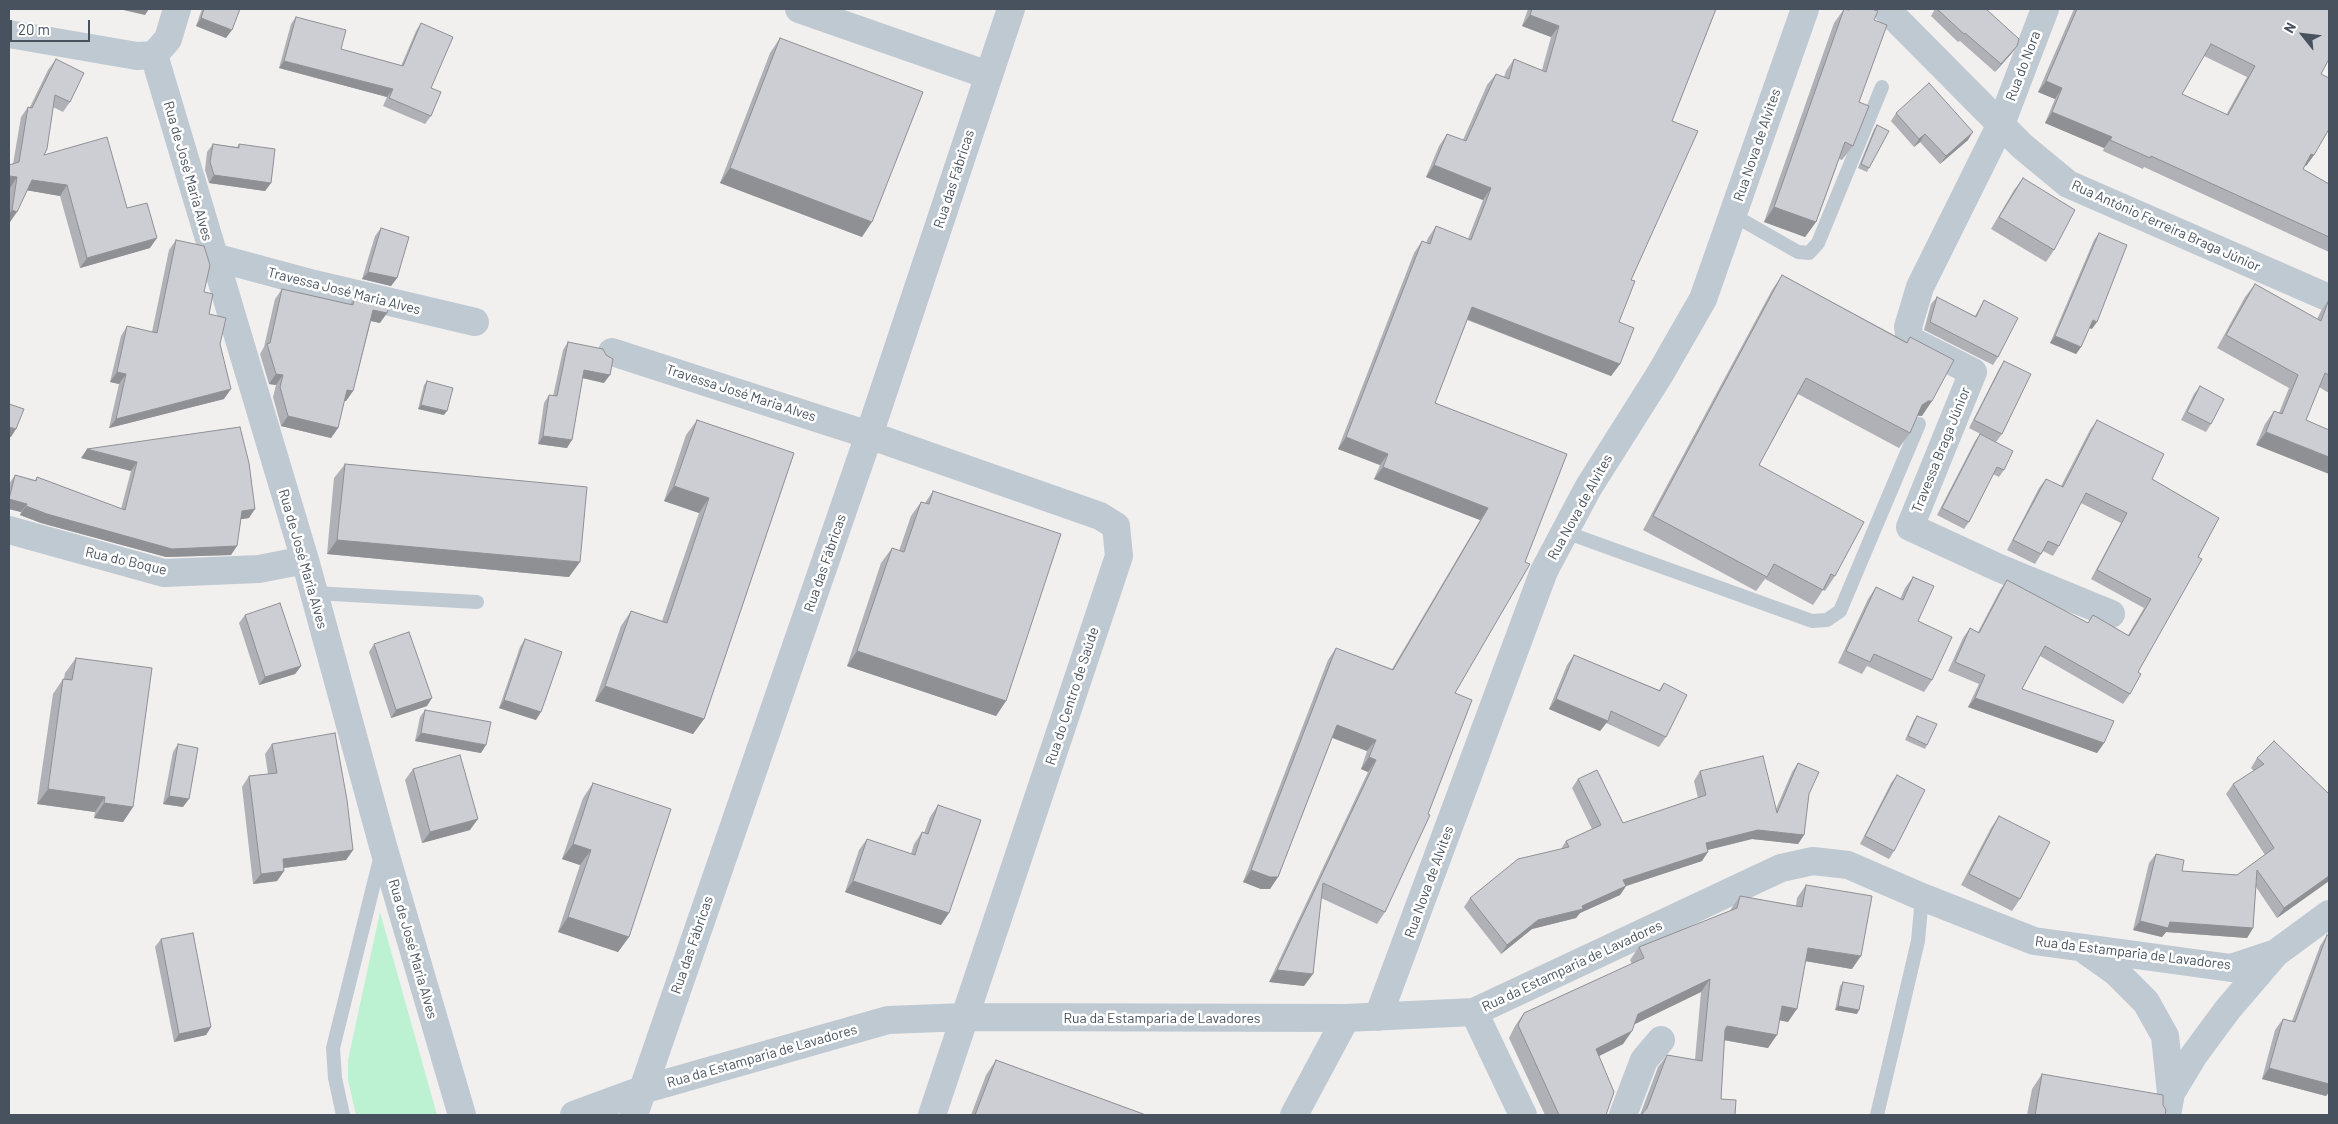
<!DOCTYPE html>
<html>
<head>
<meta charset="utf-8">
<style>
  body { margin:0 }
  #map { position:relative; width:2338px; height:1124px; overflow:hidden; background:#f2efef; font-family:Barlow,sans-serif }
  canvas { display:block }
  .frame { position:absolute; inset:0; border:10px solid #47525e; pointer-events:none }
  .north { position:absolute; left:2278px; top:10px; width:50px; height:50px; -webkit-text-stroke:4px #fff; paint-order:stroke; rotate:299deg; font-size:14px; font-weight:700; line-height:20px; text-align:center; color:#47525e }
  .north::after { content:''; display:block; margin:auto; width:18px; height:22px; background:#47525e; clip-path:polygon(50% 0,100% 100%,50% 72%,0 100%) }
  .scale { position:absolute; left:10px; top:20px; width:80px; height:22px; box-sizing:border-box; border:2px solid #47525e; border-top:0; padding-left:6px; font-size:15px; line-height:18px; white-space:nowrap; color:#47525e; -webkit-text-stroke:4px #fff; paint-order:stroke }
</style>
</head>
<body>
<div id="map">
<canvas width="2338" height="1124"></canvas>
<div class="frame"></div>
<div class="north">N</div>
<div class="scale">20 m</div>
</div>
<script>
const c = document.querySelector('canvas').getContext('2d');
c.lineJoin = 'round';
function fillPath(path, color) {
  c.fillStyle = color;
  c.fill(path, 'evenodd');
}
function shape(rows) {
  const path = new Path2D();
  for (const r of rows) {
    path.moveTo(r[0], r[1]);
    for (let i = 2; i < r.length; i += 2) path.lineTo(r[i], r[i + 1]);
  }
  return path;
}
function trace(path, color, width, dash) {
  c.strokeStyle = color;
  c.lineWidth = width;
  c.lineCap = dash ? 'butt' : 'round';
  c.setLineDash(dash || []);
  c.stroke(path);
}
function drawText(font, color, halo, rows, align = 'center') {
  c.font = font + ' Barlow,sans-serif';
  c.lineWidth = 5;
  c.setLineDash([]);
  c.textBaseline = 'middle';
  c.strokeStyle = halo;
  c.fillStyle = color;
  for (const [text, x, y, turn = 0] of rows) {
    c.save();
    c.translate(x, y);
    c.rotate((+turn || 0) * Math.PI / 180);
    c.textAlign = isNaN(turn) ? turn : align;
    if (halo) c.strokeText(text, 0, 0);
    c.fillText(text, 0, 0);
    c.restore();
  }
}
const green = shape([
  [380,912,437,1115,356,1115,348,1080,348,1060]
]);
const service = shape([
  [1733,215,1798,252,1809,253,1818,243,1882,87],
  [1565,532,1812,621,1827,620,1840,611,1919,424],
  [314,593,477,602],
  [343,1115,335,1078,333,1048,381,855],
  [1877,1115,1918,941,1922,897]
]);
const minor = shape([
  [799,9,988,75],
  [2045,9,2001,124,1920,287,1908,327,1910,340,1973,372,1910,527,1999,568,2111,614],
  [154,55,305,560,383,846,462,1115],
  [214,257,314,284,475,322],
  [612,352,869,435,1100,516,1116,526,1119,556,932,1115],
  [9,530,164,573,259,569,305,560],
  [2085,950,2116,972,2146,1002,2165,1036,2171,1093,2167,1115],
  [1474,1012,1523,1115],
  [1378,1017,1544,571,1588,488,1660,374,1703,299,1805,9],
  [2171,1093,2194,1055,2228,1009,2276,953],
  [574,1115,642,1090,888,1020,966,1017,1346,1018,1474,1012,1781,868,1813,861,1848,865,1922,897,2034,941,2231,968,2276,953,2329,914],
  [634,1115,869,435,1011,9],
  [1294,1115,1346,1018],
  [1623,1115,1644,1060,1661,1040]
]);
const tertiary = shape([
  [1886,9,2022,146,2068,184,2329,298],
  [9,34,137,56,154,55,168,39,177,9]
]);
const wall = shape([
  [202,9,240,9,226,38,196,26],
  [1528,9,1716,9,1672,121,1631,280,1619,322,1620,364,1611,376,1467,320,1435,403,1567,454,1455,693,1385,912,1377,924,1321,898,1304,986,1269,982,1368,772,1361,769,1367,751,1332,738,1278,877,1270,889,1261,889,1243,882,1328,660,1336,648,1392,669,1480,520,1374,479,1380,465,1338,449,1414,253,1422,241,1426,243,1428,238,1436,226,1468,239,1483,200,1426,177,1439,146,1447,134,1463,140,1487,85,1496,74,1504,77,1506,71,1514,59,1542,70,1551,37,1522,26],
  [1844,9,1871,9,1874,20,1859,102,1853,146,1842,160,1839,159,1816,222,1805,237,1764,222,1834,23],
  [1935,9,1986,9,2017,46,2011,54,1995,72,1960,41,1958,42,1931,16],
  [2074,9,2329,9,2321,74,2314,155,2306,166,2305,165,2303,169,2329,184,2329,252,2144,167,2143,169,2103,151,2104,148,2045,123,2055,99,2038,92],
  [2204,56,2247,77,2226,115,2182,94],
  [296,17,341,49,401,66,416,31,421,23,431,116,425,124,383,106,387,97,279,68,291,24],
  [780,38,862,237,720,183,770,53],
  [56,59,70,102,63,112,53,107,44,155,127,208,150,248,80,268,60,196,27,190,10,222,9,222,9,192,10,188,9,188,9,165,13,164,21,117,28,107,30,107,48,70],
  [1896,113,1968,140,1940,164,1920,142,1914,147,1891,121],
  [1877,125,1869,168,1867,172,1858,168,1874,129],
  [213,144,237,147,239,144,271,183,265,191,209,183,205,170,207,152],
  [2023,178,2054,250,2046,262,1991,229,2014,190],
  [381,228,397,278,391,286,362,279,375,236],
  [2099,233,2092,329,2089,328,2081,347,2076,354,2050,343,2094,240],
  [176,240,204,292,209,314,220,344,224,399,109,428,119,384,110,382,121,336,127,326,152,332,169,250],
  [1782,275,1907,342,1910,337,1922,416,1917,416,1910,433,1899,448,1798,394,1759,465,1835,576,1825,591,1823,590,1813,605,1765,579,1756,591,1643,530,1772,290],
  [2255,284,2317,319,2321,311,2329,299,2329,393,2319,387,2256,445,2265,424,2274,411,2279,413,2289,388,2217,348,2245,297],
  [282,289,350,304,354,298,380,323,371,321,353,391,346,401,344,401,338,428,331,438,281,426,273,397,276,385,269,384,260,354,264,347,275,299],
  [1937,297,1975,316,1984,300,1998,357,1993,365,1924,330,1931,304],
  [568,342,604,383,582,378,567,448,538,444,544,403,549,395,553,396,563,350],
  [2004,361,2002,434,1996,442,1969,428,1999,369],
  [427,381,444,415,418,409,424,385],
  [2200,386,2211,424,2206,432,2181,420,2194,394],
  [697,420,794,453,704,719,693,734,595,701,621,626,631,611,662,621,699,513,664,501,686,435],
  [2097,420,2152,479,2219,518,2138,672,2130,694,2123,704,2040,656,2022,689,2104,743,2097,753,1968,707,1979,684,1948,671,1963,638,1970,628,1978,632,2000,590,2007,580,2088,623,2093,615,2128,635,2144,608,2091,579,2121,523,2081,503,2059,546,2053,556,2043,551,2035,564,2007,550,2039,488,2046,479,2061,486,2090,430],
  [240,427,249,518,241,519,231,555,166,557,41,523,20,515,21,512,9,509,9,484,15,475,35,480,37,477,121,509,131,471,81,458],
  [1980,434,2004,470,1999,477,1993,474,1969,522,1964,529,1937,515,1975,441],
  [345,464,569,577,327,554,334,478],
  [933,491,1006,701,996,716,847,666,881,563,892,548,899,551,911,516,921,502,925,503],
  [1913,577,1918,621,1932,680,1924,692,1867,666,1862,674,1838,663,1868,599,1876,587,1900,599,1905,588],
  [245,615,301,666,295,674,259,685,239,623],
  [525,639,536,720,499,708,520,647],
  [374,644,427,706,391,718,369,652],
  [1574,655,1659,690,1664,683,1666,737,1659,747,1606,723,1600,731,1549,709,1567,665],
  [76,658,133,807,123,822,94,818,95,812,37,804,53,694,63,679,64,679,65,673],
  [425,710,481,753,415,741,420,717],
  [1917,716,1927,745,1925,749,1905,740,1914,720],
  [178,744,183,807,163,804,173,752],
  [272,744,353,850,346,860,284,868,284,871,277,881,253,884,242,787,249,776,268,774,265,754],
  [2257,758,2329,794,2329,881,2277,918,2256,887,2253,928,2247,938,2166,932,2162,937,2133,930,2149,863,2156,854,2182,871,2237,875,2265,855,2226,794,2233,784,2254,771,2251,768],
  [1798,763,1809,794,1804,835,1798,844,1752,839,1708,850,1702,861,1626,886,1620,895,1580,913,1576,918,1532,929,1501,954,1464,907,1470,898,1561,849,1566,841,1592,829,1572,788,1578,779,1623,823,1698,798,1694,781,1700,771,1776,809,1792,772],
  [413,769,470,830,422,843,405,780],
  [1897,775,1894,851,1889,859,1860,844,1891,783],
  [593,783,629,937,618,952,558,932,580,865,562,859,583,798],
  [938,805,941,925,845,892,859,850,867,839,911,854,914,844,922,832,924,833,930,817],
  [1999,816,2020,899,2012,911,1961,885,1991,828],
  [1806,885,1852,969,1805,961,1788,1022,1780,1020,1768,1048,1724,1040,1721,1099,1735,1115,1640,1115,1658,1067,1667,1055,1695,1060,1701,992,1634,1024,1632,1031,1623,1044,1599,1056,1606,1115,1545,1115,1509,1038,1515,1026,1524,1013,1632,964,1630,960,1639,947,1730,911,1731,909,1740,896,1796,906,1797,898],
  [2327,935,2329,936,2329,1092,2326,1096,2262,1079,2275,1030,2283,1019,2292,1021,2320,946],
  [161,939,211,1027,206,1035,174,1042,155,947],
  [1843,982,1857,1014,1835,1010,1840,986],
  [996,1060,1146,1115,971,1115,986,1075],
  [2042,1074,2163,1105,2165,1115,2027,1115,2032,1089]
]);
const shadedWall = shape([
  [119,9,149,9,145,15],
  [1530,15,1559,26,1551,37,1522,26],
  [201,18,232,30,226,38,196,26],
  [2017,46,2011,54,1995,72,2001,64],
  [284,61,393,89,387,97,279,68],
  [2046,81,2062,88,2055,99,2038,92],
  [2052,112,2112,137,2104,148,2045,123],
  [1973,132,1968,140,1940,164,1946,156],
  [1925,134,1920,142,1914,147,1919,139],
  [2311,154,2314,155,2306,166,2303,164],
  [1434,165,1491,188,1483,200,1426,177],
  [730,168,872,222,862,237,720,183],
  [214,175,271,183,265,191,209,183],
  [9,176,17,177,10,188,9,188],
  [32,180,67,185,60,196,25,190],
  [1774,207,1816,222,1805,237,1764,222],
  [12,210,17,212,10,222,9,222,9,214],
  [157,238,150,248,80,268,87,258],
  [368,272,397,278,391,286,362,279],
  [1472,307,1620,364,1611,376,1464,318],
  [373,310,387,313,380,323,366,320],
  [2093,320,2097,322,2092,329,2088,327],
  [2055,336,2081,347,2076,354,2050,343],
  [584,370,610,375,604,383,578,377],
  [117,372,126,374,119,384,110,382],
  [276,374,283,375,276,385,269,384],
  [231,389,224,399,109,428,116,419],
  [347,390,353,391,346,401,340,400],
  [1928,401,1932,401,1922,416,1917,415,1922,405],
  [421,405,447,411,444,415,418,409],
  [288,416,338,428,331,438,281,426],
  [9,427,16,429,11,437,9,437],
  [2266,432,2329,457,2329,474,2256,445],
  [543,436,572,440,567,448,538,444],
  [1346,437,1388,454,1380,465,1338,449],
  [87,449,137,462,131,471,81,458],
  [1383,467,1488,508,1480,520,1374,479],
  [674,486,709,498,699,513,664,501],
  [9,499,27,504,21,512,9,509],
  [26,506,237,546,231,555,166,557,41,523,20,515],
  [255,509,249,518,236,520,242,511],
  [337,540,580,562,569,577,327,554],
  [857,651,1006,701,996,716,847,666],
  [301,666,295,674,259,685,265,677],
  [605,686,704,719,693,734,595,701],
  [432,698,427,706,391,718,396,710],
  [1975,698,2104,743,2097,753,1968,707],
  [1556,699,1608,721,1600,731,1549,709],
  [504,700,541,712,536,720,499,708],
  [1337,725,1376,740,1367,751,1328,736],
  [421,733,486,745,481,753,415,741],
  [1369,757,1376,760,1368,772,1361,769],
  [48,789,105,797,95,812,37,804],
  [169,796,189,799,183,807,163,804],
  [104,803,133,807,123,822,94,818],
  [478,819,470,830,422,843,430,832],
  [1758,830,1804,835,1798,844,1752,839,1699,852,1706,843],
  [573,844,591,850,580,865,562,859],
  [353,850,346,860,275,869,283,859],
  [1708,852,1702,861,1626,886,1620,895,1580,913,1576,918,1532,929,1501,954,1507,945,1538,920,1582,906,1623,880],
  [1251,870,1278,877,1270,889,1261,889,1243,882],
  [284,871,277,881,253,884,261,874],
  [2329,876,2329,881,2277,918,2284,908],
  [853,881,949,913,941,925,845,892],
  [568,917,629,937,618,952,558,932],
  [2140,921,2170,922,2253,928,2247,938,2166,932,2162,937,2133,930],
  [1808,948,1861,956,1852,969,1799,960],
  [1277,970,1313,974,1304,986,1269,982],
  [1710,979,1701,992,1629,1027,1638,1014],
  [1782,1006,1797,1009,1788,1022,1773,1019],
  [1838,1006,1859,1010,1857,1014,1835,1010],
  [1727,1026,1777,1035,1768,1048,1718,1039],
  [211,1027,206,1035,174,1042,179,1034],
  [1632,1031,1623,1044,1587,1062,1596,1049],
  [2269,1068,2329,1084,2329,1092,2326,1096,2262,1079]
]);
const building = shape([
  [204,9,240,9,232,30,201,18,204,9],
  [1532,9,1716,9,1672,121,1698,131,1631,280,1635,281,1619,322,1634,328,1620,364,1472,307,1435,403,1567,454,1525,562,1530,564,1455,693,1472,700,1428,814,1430,815,1385,912,1323,883,1313,974,1277,970,1376,760,1369,757,1376,740,1337,725,1278,877,1270,877,1251,870,1336,648,1393,670,1488,508,1383,467,1388,454,1346,437,1422,241,1430,244,1436,226,1471,240,1491,188,1434,165,1447,134,1466,141,1496,74,1509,79,1514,59,1546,72,1559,26,1530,15,1532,9],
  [1844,9,1849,10,1849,9,1871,9,1878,11,1874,20,1887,25,1859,102,1869,106,1853,146,1845,142,1816,222,1774,207,1844,9],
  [1937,9,1986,9,2019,39,2017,46,2001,64,1965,33,1964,34,1937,9],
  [2077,9,2329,9,2329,59,2321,74,2329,78,2329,129,2314,155,2311,154,2303,169,2329,184,2329,237,2151,156,2150,158,2110,140,2112,137,2052,112,2062,88,2046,81,2077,9],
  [2211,44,2255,66,2228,115,2182,94,2211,44],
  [296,17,346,30,341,49,403,66,421,23,453,37,431,88,441,92,431,116,389,98,393,89,284,61,296,17],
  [780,38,923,92,872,222,730,168,780,38],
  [56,59,84,73,70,102,55,95,47,149,44,155,107,137,127,208,147,203,157,238,87,258,67,185,32,180,17,212,12,210,17,177,9,176,9,165,19,162,28,107,32,108,56,59],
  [1929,83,1973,132,1946,156,1925,134,1919,139,1896,113,1929,83],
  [1877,125,1889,131,1869,168,1861,164,1877,125],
  [213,144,239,148,239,144,275,149,271,183,214,175,210,162,213,144],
  [2023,178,2075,210,2054,250,1999,217,2023,178],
  [381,228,409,237,397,278,368,272,381,228],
  [2099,233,2127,245,2097,322,2093,320,2081,347,2055,336,2099,233],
  [176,240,204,246,210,265,204,292,213,294,209,314,226,318,220,344,231,389,116,419,126,374,117,372,127,326,157,333,176,240],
  [1782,275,1907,343,1910,337,1954,360,1932,401,1928,401,1922,405,1910,433,1806,378,1759,465,1864,522,1835,576,1831,574,1823,590,1774,564,1767,577,1653,516,1782,275],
  [2255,284,2321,321,2329,299,2329,375,2325,373,2306,420,2329,430,2329,457,2266,432,2274,411,2282,414,2298,375,2226,335,2255,284],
  [282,289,353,305,354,298,389,306,387,313,373,310,353,391,347,390,338,428,288,416,280,387,283,375,276,374,267,344,270,343,282,289],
  [1937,297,1976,317,1984,300,2018,318,1998,357,1930,322,1937,297],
  [568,342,603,349,606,355,613,359,610,375,584,370,572,440,543,436,549,395,557,396,568,342],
  [2004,361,2031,374,2002,434,1974,420,2004,361],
  [427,381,453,388,447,411,421,405,427,381],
  [2200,386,2224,399,2211,424,2187,412,2200,386],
  [9,404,24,409,16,429,9,427,9,404],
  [697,420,794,453,704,719,605,686,631,611,667,623,709,498,674,486,697,420],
  [2097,420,2164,454,2152,479,2219,518,2198,557,2202,559,2138,672,2141,674,2130,694,2045,646,2022,689,2114,721,2104,743,1975,698,1985,675,1955,662,1970,628,1979,633,2007,580,2088,623,2093,615,2129,636,2151,599,2097,570,2127,513,2086,493,2059,546,2048,541,2041,554,2013,540,2046,479,2063,487,2097,420],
  [240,427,249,463,255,509,242,511,237,546,172,549,47,514,26,506,27,504,9,499,15,475,36,481,37,477,125,510,137,462,87,449,240,427],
  [1980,434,2013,451,2004,470,1997,467,1969,522,1942,508,1980,434],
  [345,464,587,487,580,562,337,540,345,464],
  [933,491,1061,534,1006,701,857,651,892,548,904,552,921,502,929,504,933,491],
  [1913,577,1934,586,1918,621,1952,637,1932,680,1874,654,1870,662,1846,651,1876,587,1903,600,1913,577],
  [280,603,301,666,265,677,245,615,280,603],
  [409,632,432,698,396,710,374,644,409,632],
  [525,639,562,652,541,712,504,700,525,639],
  [1574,655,1660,691,1664,683,1687,695,1666,737,1611,711,1608,721,1556,699,1574,655],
  [76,658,152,668,133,807,104,803,105,797,48,789,63,679,72,680,76,658],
  [425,710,491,722,486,745,421,733,425,710],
  [1917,716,1937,724,1927,745,1908,736,1917,716],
  [335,733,347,800,353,850,283,859,284,871,261,874,249,776,277,773,272,744,335,733],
  [2274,741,2329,794,2329,876,2284,908,2257,870,2253,928,2170,922,2168,928,2140,921,2156,854,2184,860,2182,871,2237,875,2274,848,2233,784,2264,764,2257,758,2274,741],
  [178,744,198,748,189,799,169,796,178,744],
  [460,755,478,819,430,832,413,769,460,755],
  [1763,756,1777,813,1798,763,1819,772,1809,794,1804,835,1758,830,1706,843,1708,852,1623,880,1626,886,1582,906,1583,909,1538,920,1507,945,1470,898,1518,859,1569,847,1566,841,1601,825,1578,779,1597,770,1623,823,1706,795,1700,771,1763,756],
  [1897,775,1925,790,1894,851,1865,836,1897,775],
  [593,783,671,809,629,937,568,917,591,850,573,844,593,783],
  [938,805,981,820,949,913,853,881,867,839,915,855,922,832,928,834,938,805],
  [1999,816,2050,842,2020,899,1969,874,1999,816],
  [1806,885,1872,896,1861,956,1808,948,1797,1009,1782,1006,1777,1035,1727,1026,1725,1030,1721,1099,1736,1100,1735,1115,1641,1115,1647,1108,1667,1055,1702,1061,1710,979,1638,1014,1632,1031,1596,1049,1614,1092,1606,1115,1559,1115,1518,1025,1524,1013,1644,958,1639,947,1737,908,1740,896,1802,907,1806,885],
  [193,933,211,1027,179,1034,161,939,193,933],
  [2327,935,2329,936,2329,1084,2269,1068,2283,1019,2295,1022,2327,935],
  [1843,982,1864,986,1859,1010,1838,1006,1843,982],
  [996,1060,1146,1115,975,1115,996,1060],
  [2042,1074,2163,1095,2163,1105,2166,1110,2165,1115,2035,1115,2042,1074]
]);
const streetNames = [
  ["Rua do Nora",2023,66,-69],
  ["Rua Nova de Alvites",1757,145,-71],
  ["Rua de José Maria Alves",188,171,74],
  ["Rua das Fábricas",954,179,-72],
  ["Rua António Ferreira Braga Júnior",2166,226,24],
  ["Travessa José Maria Alves",344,291,14],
  ["Travessa José Maria Alves",741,393,18],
  ["Travessa Braga Júnior",1941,450,-68],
  ["Rua Nova de Alvites",1580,507,-61],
  ["Rua de José Maria Alves",303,559,74],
  ["Rua do Boque",126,561,13],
  ["Rua das Fábricas",825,563,-71],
  ["Rua do Centro de Saúde",1072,696,-72],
  ["Rua Nova de Alvites",1429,882,-70],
  ["Rua das Fábricas",692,945,-71],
  ["Rua de José Maria Alves",413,949,74],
  ["Rua da Estamparia de Lavadores",2133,953,7],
  ["Rua da Estamparia de Lavadores",1572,966,-25],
  ["Rua da Estamparia de Lavadores",1162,1018],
  ["Rua da Estamparia de Lavadores",762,1056,-16]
];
fillPath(green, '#bcf1d2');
trace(service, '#bfc9d2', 14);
trace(minor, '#bfc9d2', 28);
trace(tertiary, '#bfc9d2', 28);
fillPath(wall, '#afb1b6');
fillPath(shadedWall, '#8f9094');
fillPath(building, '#ccced4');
trace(building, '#8f9094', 1);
drawText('14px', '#47525e', '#fff', streetNames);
</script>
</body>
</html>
